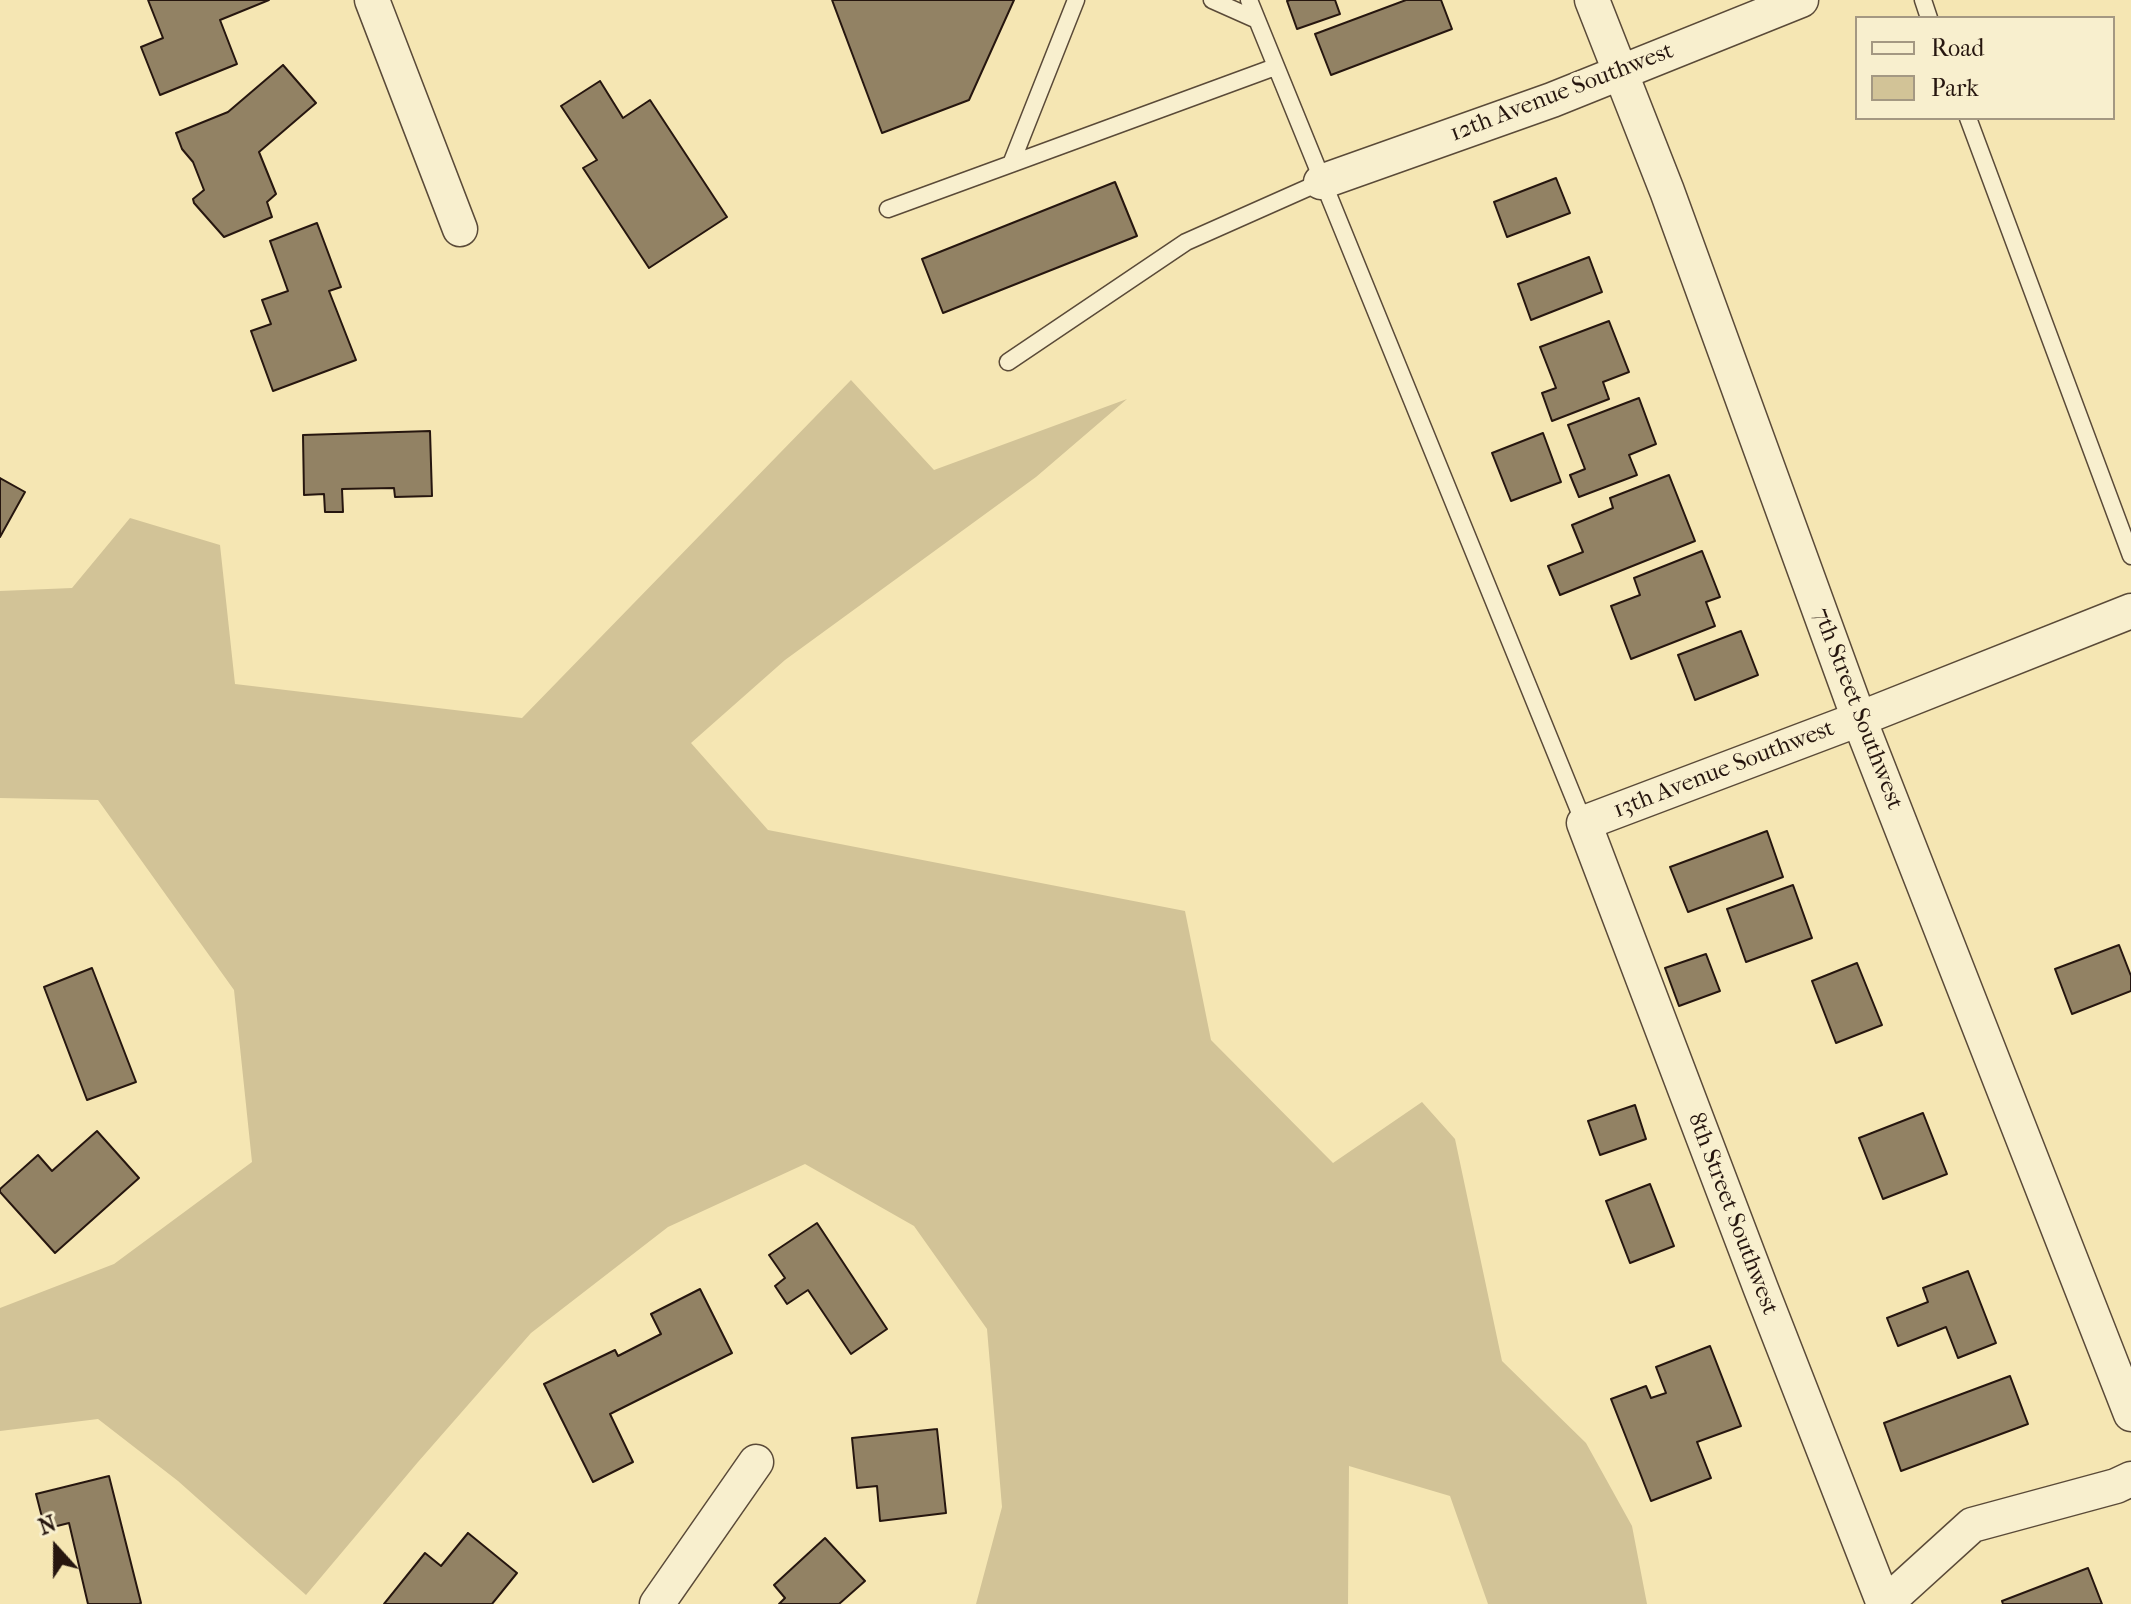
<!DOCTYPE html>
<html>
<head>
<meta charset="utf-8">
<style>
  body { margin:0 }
  #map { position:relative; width:2131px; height:1604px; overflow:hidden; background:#f5e6b3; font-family:"IM FELL French Canon",serif }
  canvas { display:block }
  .legend { position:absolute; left:1855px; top:16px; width:260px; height:104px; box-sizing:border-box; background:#f8efce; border:2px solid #a49882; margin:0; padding:10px 14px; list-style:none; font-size:24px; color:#26160f }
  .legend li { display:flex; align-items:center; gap:16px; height:40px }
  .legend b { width:40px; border:2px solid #a49882 }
  .north { position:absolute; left:16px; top:1508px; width:80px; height:80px; -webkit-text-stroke:6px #f8efce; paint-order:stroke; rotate:339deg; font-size:22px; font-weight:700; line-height:32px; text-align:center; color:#26160f }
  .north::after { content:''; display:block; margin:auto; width:28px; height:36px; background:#26160f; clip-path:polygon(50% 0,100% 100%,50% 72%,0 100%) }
</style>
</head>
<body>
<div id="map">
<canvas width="2131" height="1604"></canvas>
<ul class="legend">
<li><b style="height:10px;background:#f8efce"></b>Road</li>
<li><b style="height:22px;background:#d2c397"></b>Park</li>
</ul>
<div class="north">N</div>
</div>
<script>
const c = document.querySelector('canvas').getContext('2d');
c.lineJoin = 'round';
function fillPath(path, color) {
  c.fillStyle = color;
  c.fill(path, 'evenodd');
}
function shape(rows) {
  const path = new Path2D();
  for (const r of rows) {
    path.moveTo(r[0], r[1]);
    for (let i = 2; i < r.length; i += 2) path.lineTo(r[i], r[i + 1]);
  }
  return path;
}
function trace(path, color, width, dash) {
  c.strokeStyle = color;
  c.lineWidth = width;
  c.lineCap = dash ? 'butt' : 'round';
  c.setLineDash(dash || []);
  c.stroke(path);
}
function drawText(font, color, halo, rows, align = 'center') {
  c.font = font + ' "IM FELL French Canon",serif';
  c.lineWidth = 8;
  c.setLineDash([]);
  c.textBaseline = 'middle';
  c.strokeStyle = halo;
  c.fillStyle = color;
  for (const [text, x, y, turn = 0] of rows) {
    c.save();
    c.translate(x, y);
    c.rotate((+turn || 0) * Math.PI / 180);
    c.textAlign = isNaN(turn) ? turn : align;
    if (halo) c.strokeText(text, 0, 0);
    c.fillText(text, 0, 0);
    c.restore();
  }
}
const green = shape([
  [851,380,934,470,1127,399,1036,477,785,660,691,743,768,830,1185,911,1211,1040,1333,1163,1422,1102,1455,1139,1502,1361,1586,1443,1632,1526,1647,1604,1488,1604,1450,1496,1349,1466,1348,1604,976,1604,1002,1507,987,1329,914,1226,805,1164,668,1227,531,1333,418,1462,306,1595,178,1481,98,1419,0,1431,0,1308,114,1264,252,1162,234,990,98,800,0,798,0,591,72,588,130,518,220,545,235,684,522,718]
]);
const building = shape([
  [148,0,269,0,220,20,237,64,160,95,141,47,163,38,148,0],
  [832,0,1014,0,969,100,882,133,832,0],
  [1290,0,1335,0,1340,14,1297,29,1287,1,1290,0],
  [1406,0,1441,0,1452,29,1331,75,1315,34,1406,0],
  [283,65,316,103,259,152,276,194,267,202,272,217,224,237,194,203,193,199,204,190,193,162,182,149,176,133,228,112,283,65],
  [600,81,623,118,650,100,727,217,649,268,583,168,597,160,561,106,600,81],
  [1556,178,1570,213,1507,237,1494,202,1556,178],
  [1115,182,1137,236,943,313,922,259,1115,182],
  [317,223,341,287,329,291,356,360,273,391,251,331,271,324,262,300,288,291,270,241,317,223],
  [1589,257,1602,292,1531,320,1518,284,1589,257],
  [1609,321,1629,372,1603,382,1609,399,1552,421,1542,393,1556,388,1540,347,1609,321],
  [1639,398,1656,444,1629,455,1637,475,1579,497,1570,475,1585,469,1568,425,1639,398],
  [430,431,432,496,395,497,394,488,342,489,343,512,325,512,324,494,304,495,303,435,430,431],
  [1543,433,1561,482,1511,501,1492,453,1543,433],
  [1669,475,1695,541,1560,595,1548,566,1583,552,1572,525,1613,508,1610,498,1669,475],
  [0,478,25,492,0,537,0,478],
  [1702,551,1720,597,1706,602,1715,626,1631,659,1611,606,1640,595,1634,578,1702,551],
  [1741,631,1758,675,1695,700,1678,655,1741,631],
  [1767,831,1783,877,1688,912,1670,867,1767,831],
  [1793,885,1812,938,1746,962,1727,909,1793,885],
  [2119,945,2131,976,2131,991,2072,1014,2055,969,2119,945],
  [1706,954,1720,991,1679,1006,1665,968,1706,954],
  [1857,963,1882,1025,1836,1043,1812,981,1857,963],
  [92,968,136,1082,87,1100,44,987,92,968],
  [1635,1105,1646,1139,1600,1155,1588,1121,1635,1105],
  [1923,1113,1947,1174,1883,1199,1859,1138,1923,1113],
  [97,1131,139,1178,55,1253,0,1192,0,1189,38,1155,52,1171,97,1131],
  [1650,1184,1674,1246,1630,1263,1606,1201,1650,1184],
  [817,1223,887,1329,851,1354,808,1290,787,1304,775,1286,785,1278,769,1255,817,1223],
  [1968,1271,1996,1343,1958,1358,1946,1327,1898,1346,1887,1318,1928,1302,1923,1288,1968,1271],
  [700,1289,732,1353,610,1414,633,1462,593,1482,544,1384,615,1350,618,1356,661,1334,651,1314,700,1289],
  [1710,1346,1741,1426,1697,1442,1711,1478,1651,1501,1611,1399,1646,1386,1651,1398,1666,1393,1656,1367,1710,1346],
  [2010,1376,2028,1424,1901,1471,1884,1423,2010,1376],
  [937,1429,946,1513,880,1521,877,1486,857,1488,852,1438,937,1429],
  [109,1476,141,1603,139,1604,88,1604,69,1523,45,1529,36,1494,109,1476],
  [468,1533,517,1573,492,1604,384,1604,425,1553,441,1566,468,1533],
  [825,1538,865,1581,839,1604,779,1604,785,1598,774,1585,825,1538],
  [2088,1568,2102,1604,2003,1604,2002,1601,2088,1568]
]);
const lane = shape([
  [1212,0,1257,20],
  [1249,0,1584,823],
  [1923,0,1929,18],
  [1968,118,2131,556],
  [1011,164,1275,67],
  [888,209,1011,164,1076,0],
  [1008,362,1186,242,1321,182]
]);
const street = shape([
  [372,0,460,229],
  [1592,0,1667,191,1859,719,2131,1414],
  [1321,182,1552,100,1801,0],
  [657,1604,756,1462],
  [1884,1604,1761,1289,1584,823,1859,719,2131,611],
  [1885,1604,1972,1525,2116,1486,2131,1479]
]);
const streetNames = [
  ["12th Avenue Southwest",1562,93,-21],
  ["7th Street Southwest",1857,709,69],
  ["13th Avenue Southwest",1724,770,-21],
  ["8th Street Southwest",1732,1214,69]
];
fillPath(green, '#d2c397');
fillPath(building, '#928264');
trace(building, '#26160f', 2);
trace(lane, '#5a4a38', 19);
trace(street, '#5a4a38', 37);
trace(lane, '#f8efce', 16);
trace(street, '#f8efce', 34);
drawText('24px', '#26160f', '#f8efce', streetNames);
</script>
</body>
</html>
